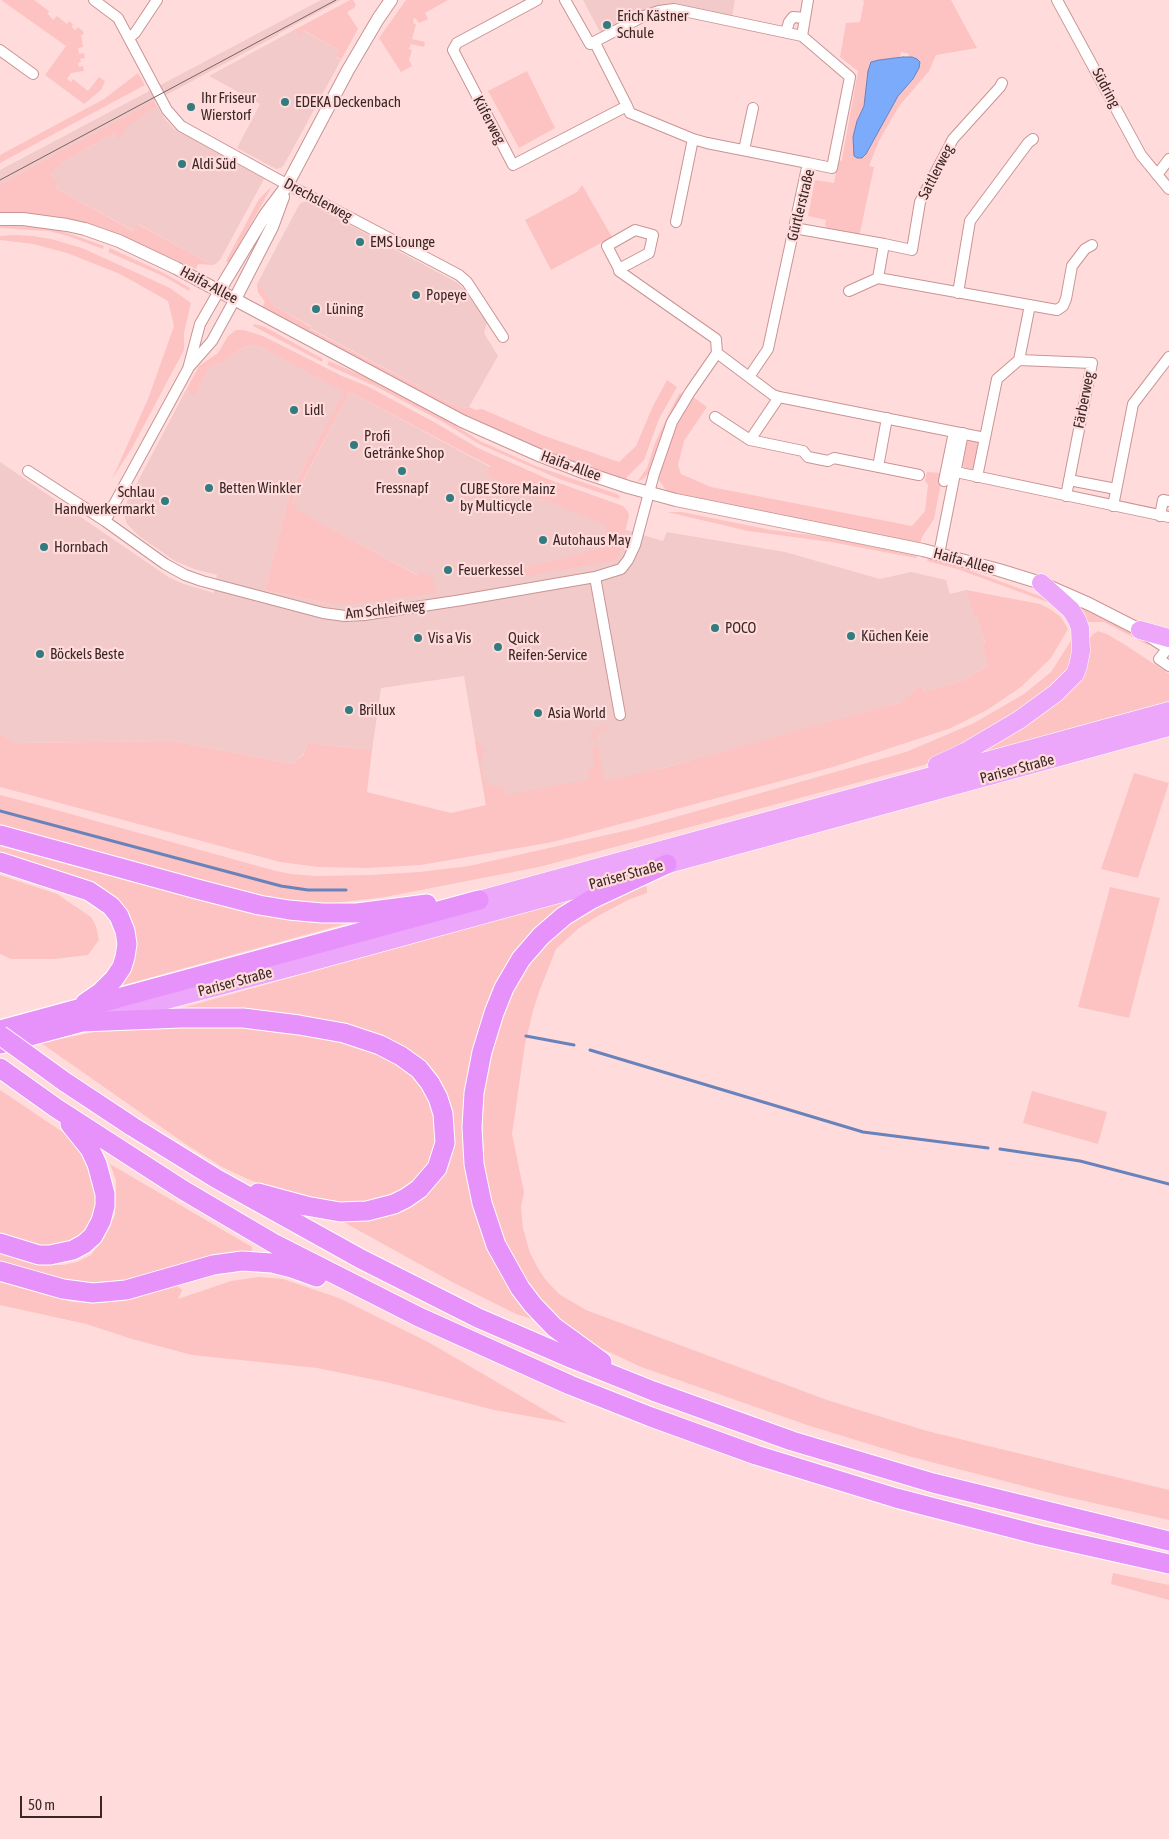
<!DOCTYPE html>
<html>
<head>
<meta charset="utf-8">
<style>
  body { margin:0 }
  #map { position:relative; width:1169px; height:1839px; overflow:hidden; background:#ffdcdb; font-family:"Asap Condensed",sans-serif }
  canvas { display:block }
  .scale { position:absolute; left:20px; top:1796px; width:82px; height:22px; box-sizing:border-box; border:2px solid #3c2727; border-top:0; padding-left:6px; font-size:15px; line-height:18px; white-space:nowrap; color:#3c2727; -webkit-text-stroke:4px #ffdcdb; paint-order:stroke }
</style>
</head>
<body>
<div id="map">
<canvas width="1169" height="1839"></canvas>
<div class="scale">50 m</div>
</div>
<script>
const c = document.querySelector('canvas').getContext('2d');
c.lineJoin = 'round';
function fillPath(path, color) {
  c.fillStyle = color;
  c.fill(path, 'evenodd');
}
function shape(rows) {
  const path = new Path2D();
  for (const r of rows) {
    path.moveTo(r[0], r[1]);
    for (let i = 2; i < r.length; i += 2) path.lineTo(r[i], r[i + 1]);
  }
  return path;
}
function trace(path, color, width, dash) {
  c.strokeStyle = color;
  c.lineWidth = width;
  c.lineCap = dash ? 'butt' : 'round';
  c.setLineDash(dash || []);
  c.stroke(path);
}
function drawText(font, color, halo, rows, align = 'center') {
  c.font = font + ' "Asap Condensed",sans-serif';
  c.lineWidth = 4.5;
  c.setLineDash([]);
  c.textBaseline = 'middle';
  c.strokeStyle = halo;
  c.fillStyle = color;
  for (const [text, x, y, turn = 0] of rows) {
    c.save();
    c.translate(x, y);
    c.rotate((+turn || 0) * Math.PI / 180);
    c.textAlign = isNaN(turn) ? turn : align;
    if (halo) c.strokeText(text, 0, 0);
    c.fillText(text, 0, 0);
    c.restore();
  }
}
const built = shape([
  [321,0,341,0,278,34,278,35,0,184,0,170],
  [583,0,735,0,732,16,683,6,643,12,601,34],
  [294,30,299,36,302,30,339,50,337,58,341,60,284,165,281,168,276,169,237,148,260,104,209,76],
  [157,106,165,119,174,129,264,179,220,260,216,264,213,265,138,224,134,231,54,187,50,176,56,165,63,168,60,163,115,133],
  [302,202,307,202,456,282,463,288,487,322,484,333,498,356,469,407,459,408,310,328,311,326,273,305,263,288,257,284,299,205],
  [257,345,345,392,290,493,265,590,331,604,418,575,294,509,296,505,292,502,350,392,490,467,485,475,606,524,663,541,667,532,785,552,880,579,911,572,946,580,950,594,966,590,974,616,977,616,983,636,985,644,982,645,988,666,964,680,924,692,922,686,920,686,909,698,902,702,801,731,632,776,486,805,464,676,381,688,372,750,307,743,304,753,293,764,173,741,14,743,0,733,0,462,170,578,184,584,214,593,217,575,194,569,175,561,139,536,127,524,125,518,125,511,127,502,186,390,195,394,210,367,221,363,244,347]
]);
const green = shape([
  [1,0,34,0,49,11,48,14,53,20,57,16,67,24,69,21,73,24,72,27,75,30,78,27,83,31,84,34,81,35,83,47,78,48,79,54,84,53,85,58,80,59,81,62,78,63,79,67,83,66,84,71,71,73,67,79,71,82,73,79,88,91,99,77,105,81,101,90,84,104,45,75,66,46],
  [350,0,353,0,356,5,354,8,347,12,358,29,341,60,336,56,339,50,303,30,299,37,294,30],
  [406,0,448,0,425,13,428,19,419,23,416,19,414,18,413,23,416,24,412,39,425,42,424,47,411,44,409,49,412,50,409,60,412,66,401,72,379,38],
  [862,0,951,0,977,48,936,55,929,71,900,105,892,118,879,141,869,166,874,167,859,237,829,231,825,225,826,220,808,216,815,180,834,183,838,160,841,161,842,159,858,71,840,57,846,23,860,22,864,1],
  [901,52,909,54,908,57,913,57,919,68,914,79,898,96,866,154,857,121,864,106,897,59,900,57],
  [527,71,555,128,519,148,488,91],
  [138,73,145,85,0,163,0,155,104,99],
  [154,101,157,106,127,127,119,139,115,133,60,163,64,169,56,166,50,176,58,181,54,187,133,231,137,224,213,265,198,264,196,269,101,227,60,217,20,212,0,212,0,184],
  [582,185,612,237,551,270,525,220,577,192],
  [271,187,271,188,229,263,226,261,259,199],
  [6,225,49,228,68,233,104,246,103,249,68,236,49,231,0,228,0,226],
  [13,235,33,236,51,239,82,248,170,288,191,303,184,333,184,350,132,448,112,479,148,399,174,326,168,301,120,274,67,253,33,244,0,240,0,236],
  [110,248,164,273,190,288,189,291,163,276,108,252],
  [257,284,263,288,273,305,311,327,310,329,459,408,469,407,476,410,482,409,542,435,619,462,636,446,653,406,667,380,677,387,659,419,644,460,627,477,626,481,559,457,507,436,456,411,262,308,265,302,258,292],
  [254,324,265,327,323,359,322,362,253,326],
  [236,330,244,330,263,336,342,376,367,386,434,422,478,448,548,479,623,506,628,512,629,517,618,557,613,561,520,577,519,570,605,547,606,525,485,475,490,466,350,392,301,484,296,482,344,392,257,345,244,347,221,363,210,367,195,395,186,390,199,366,218,353,228,336],
  [329,361,368,378,445,419,480,441,536,466,617,494,620,496,619,499,559,479,479,444,443,422,377,387,327,365],
  [683,392,666,425,648,474,643,479,637,482,647,468,655,443,672,407,679,394],
  [693,397,707,407,684,441,678,465,681,474,711,487,912,526,925,511,928,485,925,481,927,472,943,473,934,519,922,537,920,544,670,493,665,489,659,480,659,473,677,425],
  [971,438,977,439,979,443,974,468,969,471,964,468,963,465,967,443],
  [290,493,295,496,292,502,297,505,295,509,417,575,420,571,433,578,436,593,354,604,331,604,265,590],
  [667,512,682,512,771,530,833,538,918,555,916,558,831,542,748,531],
  [928,557,950,563,1051,600,1057,604,1065,617,1050,603,957,569,927,561],
  [966,590,1040,604,1050,609,1061,617,1068,629,1051,658,1021,687,987,710,951,728,833,767,553,842,421,865,368,868,318,867,280,862,0,787,0,733,14,743,173,741,293,764,304,754,307,743,372,750,367,792,451,813,486,805,475,742,479,742,482,747,486,747,480,763,484,780,490,785,504,788,506,795,590,779,588,771,594,766,592,748,596,747,594,738,590,739,590,737,598,727,606,725,607,730,595,733,605,781,663,768,902,702,921,685,924,692,964,680,988,666,982,645,985,643,983,636,977,616,974,617],
  [1075,604,1115,623,1150,644,1148,645,1104,622,1083,622],
  [1098,631,1107,634,1127,646,1169,674,1169,701,973,755,1052,703,1090,638,1093,634],
  [1072,639,1077,657,1058,685,939,759,924,765,539,867,385,897,335,903,298,903,223,887,0,828,0,795,31,803,276,871,291,874,315,876,370,875,419,872,469,866,633,829,906,752,974,723,1024,694,1051,672],
  [1134,773,1169,783,1138,878,1101,869],
  [0,842,366,918,116,987,128,917,0,855],
  [0,875,57,894,91,917,96,926,99,940,88,955,55,959,11,959,0,954],
  [644,886,647,887,647,893,628,900,598,916,579,928,556,949,539,992,533,1011,525,1044,512,1134,524,1192,521,1207,523,1228,530,1253,538,1268,545,1279,559,1294,586,1310,827,1400,927,1431,1169,1490,1169,1520,1058,1495,908,1456,810,1426,641,1367,607,1351,584,1340,560,1321,543,1304,521,1275,496,1224,487,1187,484,1161,482,1119,486,1074,495,1039,503,1013,515,987,533,959,547,943,570,923,610,900],
  [1110,887,1160,898,1129,1018,1078,1007],
  [588,895,553,918,480,1039,472,1193,538,1321,516,1314,454,1283,336,1218,417,1199,450,1113,389,1042,171,1011],
  [214,1024,261,1029,344,1042,383,1057,399,1065,414,1074,427,1091,436,1112,438,1148,427,1168,413,1184,395,1196,352,1206,291,1195,250,1180,222,1167,184,1143,41,1043,94,1032,163,1025],
  [0,1090,79,1143,100,1192,94,1226,69,1245,34,1247,0,1234],
  [1032,1091,1107,1112,1098,1144,1023,1123],
  [110,1164,252,1247,252,1253,107,1284,70,1283,0,1264,0,1251,43,1265,63,1265,77,1262,91,1255,104,1238,115,1215,116,1180],
  [259,1277,283,1279,339,1298,430,1343,567,1423,494,1410,390,1383,317,1368,192,1355,132,1339,86,1324,0,1305,0,1282,52,1297,73,1302,97,1303,134,1299,175,1284,182,1290,178,1299,231,1281],
  [1113,1573,1169,1585,1169,1600,1111,1584]
]);
const water = shape([
  [903,57,912,57,917,59,920,62,919,68,913,79,898,96,866,154,862,158,857,158,854,156,853,137,857,121,864,106,868,71,871,62,879,60,903,57]
]);
const stream = shape([
  [0,811,281,886,308,890,346,890],
  [526,1036,574,1045],
  [590,1050,863,1132,988,1148],
  [1000,1149,1080,1161,1169,1184]
]);
const minor = shape([
  [94,0,118,18,167,110,181,126,277,179,459,275,467,282,503,337],
  [537,0,457,43,453,50,513,165,627,106,595,43],
  [565,0,590,44,644,16,659,11,674,9,802,36],
  [1057,0,1141,155,1169,189],
  [805,18,808,0],
  [129,38,135,33,157,0],
  [0,50,33,74],
  [627,106,630,113,693,139,707,143,808,163],
  [744,150,753,108],
  [1157,175,1169,159],
  [676,222,693,139],
  [794,228,884,244,878,278,1057,310,1063,306,1066,299,1072,266,1085,249,1092,245],
  [884,244,912,250,920,202,953,139,1000,87,1002,83],
  [619,269,607,246,635,230,653,235,649,253,619,269,619,271,716,339,717,353,749,377,768,349,808,163,832,168,850,77,802,36,805,18,793,17,789,22,786,32],
  [849,291,878,278],
  [958,293,970,221,1028,143,1033,139],
  [1019,360,1092,363,1066,496],
  [190,366,212,341,235,299],
  [749,377,773,395,779,397,985,438],
  [715,417,750,440,803,451,808,457,828,461,834,458,919,475],
  [750,440,779,397],
  [878,467,887,418],
  [28,471,105,521,165,564,185,575,202,581,323,613,345,616,364,615,462,600,595,577,621,569,628,560,635,545,654,474,672,422,690,392,717,353],
  [956,472,1169,517],
  [977,477,997,379,1019,360,1030,305],
  [1069,480,1116,489],
  [944,481,954,432],
  [1113,506,1133,404,1169,357],
  [1160,516,1163,500,1169,501],
  [105,521,188,369,200,324,219,291],
  [939,554,963,433],
  [595,577,620,715],
  [1168,648,1159,659,1169,666]
]);
const tertiary = shape([
  [0,219,23,219,67,225,85,229,119,241,176,268,462,421,541,456,580,471,628,487,676,500,923,550,999,570,1041,583,1089,604,1140,630,1168,648],
  [219,291,265,215,286,187,348,70,378,19,391,0],
  [235,299,272,227,283,197]
]);
const trunk = shape([
  [1140,630,1169,638],
  [937,765,965,752,1019,720,1056,693,1075,674,1078,666,1081,651,1080,628,1077,620,1071,610,1041,583],
  [479,900,1169,711],
  [102,1017,303,964,1169,727]
]);
const motorway = shape([
  [0,835,197,889,259,905,289,910,322,913,357,913,427,904],
  [0,862,89,891,111,906,119,916,125,931,127,944,125,957,122,967,114,979,101,992,85,1003],
  [0,1030,479,900],
  [0,1044,82,1022,181,1018,243,1018,299,1025,344,1033,380,1045,401,1056,419,1069,430,1083,438,1098,443,1114,445,1143,437,1168,419,1189,406,1198,394,1204,367,1211,340,1212,306,1206,258,1193],
  [0,1068,56,1108,183,1190,273,1243,419,1317,570,1385,651,1417,756,1455,896,1498,1039,1535,1169,1564],
  [65,1082,133,1127,217,1179,361,1259,478,1318,573,1359,653,1391,792,1441,933,1483,1169,1541],
  [0,1243,39,1255,50,1255,73,1250,84,1244,93,1236,101,1221,105,1206,105,1194,97,1164,90,1149,70,1124],
  [0,1271,63,1289,93,1293,126,1290,213,1265,242,1261,272,1263,292,1268,317,1277],
  [602,1362,554,1327,533,1305,520,1288,496,1245,482,1203,474,1164,472,1127,474,1093,482,1052,494,1013,504,988,521,959,541,936,564,916,592,899,667,864]
]);
const tram = shape([
  [0,180,336,0]
]);
const motorwayBridge = shape([
  [0,1035,65,1082]
]);
const markers = [
  [607,25,5,"#327b7f"],
  [285,102,5,"#327b7f"],
  [191,107,5,"#327b7f"],
  [182,164,5,"#327b7f"],
  [360,242,5,"#327b7f"],
  [416,295,5,"#327b7f"],
  [316,309,5,"#327b7f"],
  [294,410,5,"#327b7f"],
  [354,445,5,"#327b7f"],
  [402,471,5,"#327b7f"],
  [209,488,5,"#327b7f"],
  [450,498,5,"#327b7f"],
  [165,501,5,"#327b7f"],
  [543,540,5,"#327b7f"],
  [44,547,5,"#327b7f"],
  [448,570,5,"#327b7f"],
  [715,628,5,"#327b7f"],
  [851,636,5,"#327b7f"],
  [418,638,5,"#327b7f"],
  [498,647,5,"#327b7f"],
  [40,654,5,"#327b7f"],
  [349,710,5,"#327b7f"],
  [538,713,5,"#327b7f"]
];
const poiNames = [
  ["Erich Kästner",617,16],
  ["Schule",617,33],
  ["Ihr Friseur",201,98],
  ["Wierstorf",201,115],
  ["EDEKA Deckenbach",295,102],
  ["Aldi Süd",192,164],
  ["EMS Lounge",370,242],
  ["Popeye",426,295],
  ["Lüning",326,309],
  ["Lidl",304,410],
  ["Profi",364,436],
  ["Getränke Shop",364,453],
  ["Betten Winkler",219,488],
  ["Fressnapf",402,488,"center"],
  ["CUBE Store Mainz",460,489],
  ["by Multicycle",460,506],
  ["Schlau",155,492,"right"],
  ["Handwerkermarkt",155,509,"right"],
  ["Autohaus May",553,540],
  ["Hornbach",54,547],
  ["Feuerkessel",458,570],
  ["POCO",725,628],
  ["Küchen Keie",861,636],
  ["Vis a Vis",428,638],
  ["Quick",508,638],
  ["Reifen-Service",508,655],
  ["Böckels Beste",50,654],
  ["Brillux",359,710],
  ["Asia World",548,713]
];
const streetNames = [
  ["Südring",1106,88,62],
  ["Küferweg",489,120,62],
  ["Sattlerweg",936,172,-63],
  ["Drechslerweg",318,200,28],
  ["Gürtlerstraße",801,205,-76],
  ["Haifa-Allee",209,285,28],
  ["Färberweg",1084,400,-79],
  ["Haifa-Allee",571,466,20],
  ["Haifa-Allee",964,561,15],
  ["Am Schleifweg",385,610,-6],
  ["Pariser Straße",1017,769,-15],
  ["Pariser Straße",626,875,-15],
  ["Pariser Straße",235,982,-15]
];
fillPath(built, '#f1cac9');
fillPath(green, '#fcc3c2');
fillPath(water, '#7babfa');
trace(water, '#6883bb', 1);
trace(stream, '#6883bb', 3);
trace(minor, '#c99493', 12);
trace(tertiary, '#c99493', 14);
trace(trunk, '#fff', 19);
trace(motorway, '#fff', 21);
trace(minor, '#fff', 10);
trace(tertiary, '#fff', 12);
trace(trunk, '#eca7fb', 18);
trace(motorway, '#e791fa', 19);
trace(tram, '#7c6262', 1);
trace(motorwayBridge, '#fff', 21, []);
trace(motorwayBridge, '#e791fa', 19);
for (const [x, y, r, color] of markers) {
  const dot = new Path2D();
  dot.arc(x, y, r, 0, 2 * Math.PI);
  c.fillStyle = color;
  c.fill(dot);
  trace(dot, '#ffdcdb', 2);
}
drawText('15px', '#3c2727', '#ffdcdb', poiNames, 'left');
drawText('15px', '#3c2727', '#ffdcdb', streetNames);
</script>
</body>
</html>
